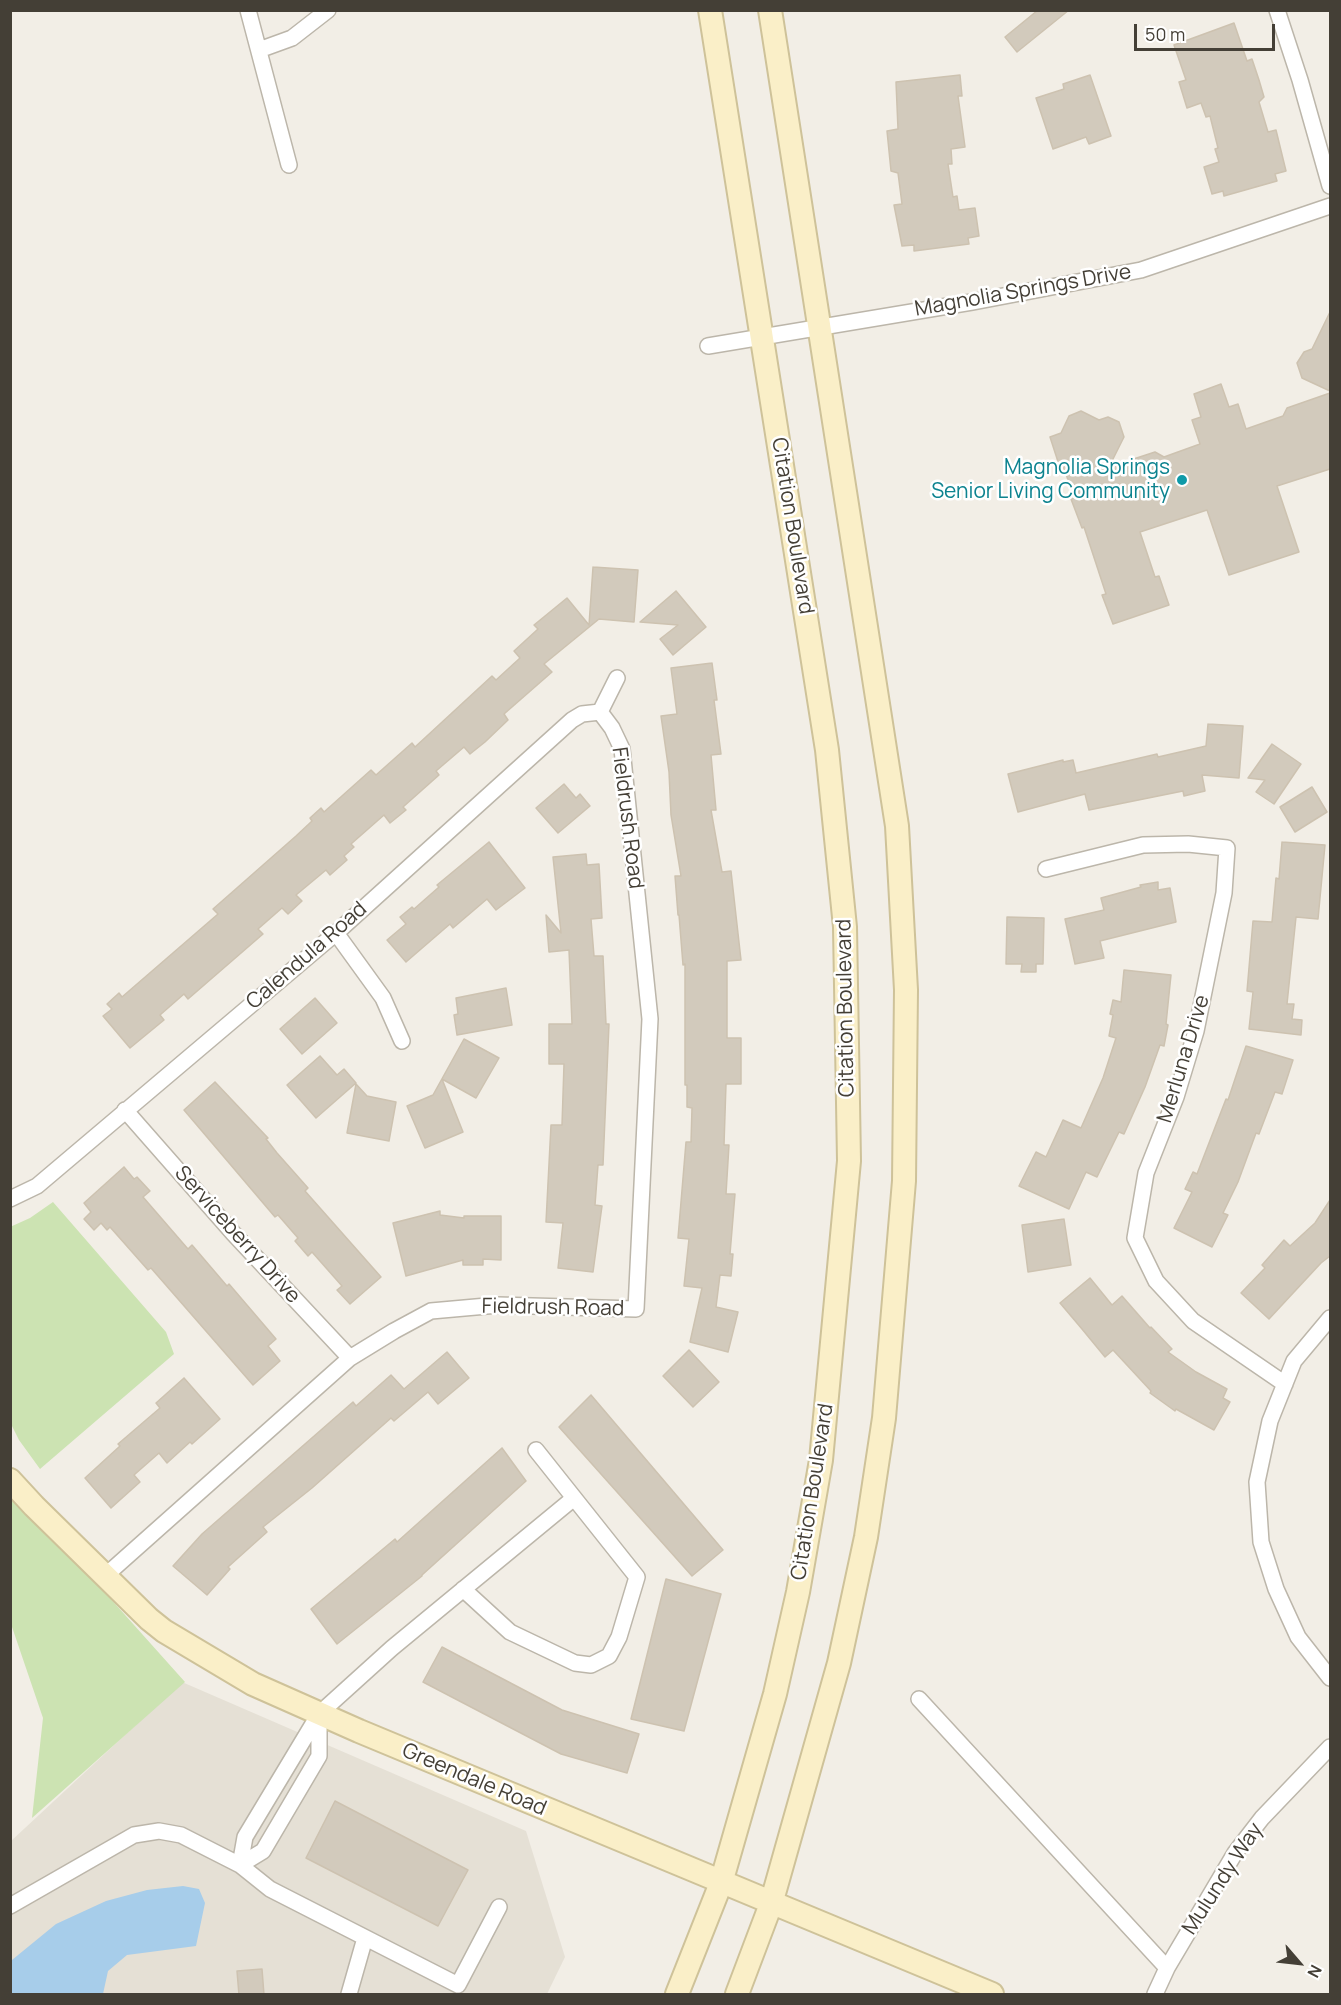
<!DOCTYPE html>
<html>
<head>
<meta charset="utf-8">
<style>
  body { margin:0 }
  #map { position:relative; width:1341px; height:2005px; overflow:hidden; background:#f2eee6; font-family:Manrope,sans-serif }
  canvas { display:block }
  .frame { position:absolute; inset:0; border:12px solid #443f36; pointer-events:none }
  .north { position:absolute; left:1269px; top:1933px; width:60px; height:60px; -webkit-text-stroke:4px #fff; paint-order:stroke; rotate:118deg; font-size:16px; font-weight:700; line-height:24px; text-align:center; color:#443f36 }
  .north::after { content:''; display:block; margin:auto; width:21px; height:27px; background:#443f36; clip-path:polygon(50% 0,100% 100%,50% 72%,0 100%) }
  .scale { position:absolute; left:1134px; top:24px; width:141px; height:27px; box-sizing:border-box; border:3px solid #443f36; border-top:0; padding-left:8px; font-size:18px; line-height:21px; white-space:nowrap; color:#443f36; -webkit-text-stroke:4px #fff; paint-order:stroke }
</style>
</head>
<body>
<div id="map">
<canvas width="1341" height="2005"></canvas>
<div class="frame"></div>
<div class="north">N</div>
<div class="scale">50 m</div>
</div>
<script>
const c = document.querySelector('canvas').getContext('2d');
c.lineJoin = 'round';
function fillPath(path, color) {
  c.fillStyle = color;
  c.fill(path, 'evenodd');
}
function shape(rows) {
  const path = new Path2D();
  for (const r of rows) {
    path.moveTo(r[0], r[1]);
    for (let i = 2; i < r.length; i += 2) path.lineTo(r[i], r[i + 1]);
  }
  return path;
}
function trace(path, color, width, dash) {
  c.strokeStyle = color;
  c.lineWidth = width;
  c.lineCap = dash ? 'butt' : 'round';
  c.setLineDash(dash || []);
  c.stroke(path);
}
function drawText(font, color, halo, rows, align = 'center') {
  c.font = font + ' Manrope,sans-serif';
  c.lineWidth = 5;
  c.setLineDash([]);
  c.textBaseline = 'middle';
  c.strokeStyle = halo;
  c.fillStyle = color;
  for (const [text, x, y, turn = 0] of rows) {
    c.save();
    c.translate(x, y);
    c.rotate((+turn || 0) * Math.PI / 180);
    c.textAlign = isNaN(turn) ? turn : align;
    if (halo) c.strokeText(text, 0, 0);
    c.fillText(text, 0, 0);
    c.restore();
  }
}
const residential = shape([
  [182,1682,526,1831,565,1957,547,1994,11,1994,11,1841]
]);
const green = shape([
  [53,1202,166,1332,174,1354,40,1469,19,1440,11,1424,10,1227,30,1218],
  [10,1495,51,1539,83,1568,185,1682,32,1818,43,1718,11,1624]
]);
const water = shape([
  [183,1886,199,1889,205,1903,196,1946,127,1955,108,1971,103,1994,11,1994,12,1960,56,1924,106,1901,147,1890]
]);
const building = shape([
  [1038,10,1069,10,1017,52,1005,37,1038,10],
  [1234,23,1247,61,1252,59,1259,80,1264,97,1259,102,1268,132,1276,130,1286,171,1275,174,1277,181,1224,196,1223,191,1212,194,1204,167,1219,162,1215,149,1218,148,1210,116,1206,117,1201,103,1187,108,1179,82,1186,80,1174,45,1234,23],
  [960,75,962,96,958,96,965,147,951,149,952,164,948,164,953,197,957,196,959,210,975,208,979,236,968,238,969,244,914,251,914,245,902,246,894,205,902,204,898,173,891,171,887,131,898,129,896,82,960,75],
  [1090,75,1111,136,1089,144,1086,137,1053,149,1036,98,1064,89,1063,84,1090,75],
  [1330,312,1330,391,1302,378,1297,363,1304,352,1312,349,1330,312],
  [1221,384,1229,407,1238,404,1246,429,1283,416,1287,408,1330,393,1330,469,1277,486,1299,552,1229,575,1207,510,1140,532,1155,577,1159,576,1169,605,1113,624,1102,595,1106,594,1084,527,1082,528,1071,499,1074,498,1066,474,1062,474,1050,437,1061,433,1069,416,1081,411,1099,420,1108,417,1119,422,1124,437,1109,467,1155,452,1164,457,1200,444,1192,420,1201,417,1194,394,1221,384],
  [593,567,638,570,634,622,599,619,544,664,552,672,504,714,508,720,485,742,470,754,464,747,436,771,439,775,403,807,406,810,390,823,384,815,351,844,354,847,344,856,347,860,330,875,326,870,296,895,302,901,288,914,282,908,258,929,263,934,188,999,184,994,160,1015,164,1020,130,1048,103,1016,112,1009,107,1004,119,993,122,997,218,914,213,909,296,836,312,821,310,818,321,808,324,812,371,770,376,775,412,743,415,747,492,676,496,680,520,658,514,651,538,629,534,625,567,598,589,625,593,567],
  [676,591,706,627,673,655,660,639,678,625,640,622,676,591],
  [712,663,717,700,714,700,721,754,711,755,716,810,711,810,722,872,731,871,741,960,727,961,727,1038,741,1038,741,1084,726,1084,724,1145,729,1145,726,1194,735,1194,730,1254,733,1254,731,1276,720,1275,716,1307,738,1312,728,1352,690,1342,702,1288,684,1286,689,1239,678,1238,686,1142,691,1142,692,1108,687,1107,687,1085,685,1085,685,964,683,965,679,915,678,915,675,876,681,876,671,815,669,772,661,716,677,714,671,668,712,663],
  [1208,724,1243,726,1239,778,1202,775,1205,791,1184,796,1183,791,1089,810,1085,794,1018,812,1008,774,1063,760,1063,762,1073,760,1076,773,1157,754,1158,757,1206,746,1208,724],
  [1272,744,1301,764,1274,804,1256,792,1265,780,1248,778,1272,744],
  [564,784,576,798,580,794,590,806,558,833,536,808,564,784],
  [1312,787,1327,812,1295,832,1280,807,1312,787],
  [489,842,525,888,496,910,487,899,453,928,450,924,406,962,387,940,406,924,400,917,412,907,414,909,439,887,437,885,489,842],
  [1282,842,1325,845,1318,919,1296,917,1287,1004,1294,1004,1292,1019,1302,1020,1301,1035,1249,1029,1253,992,1247,991,1253,921,1272,922,1276,878,1279,879,1282,842],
  [586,854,587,865,599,864,602,918,591,919,594,956,603,956,606,1024,609,1024,603,1165,598,1165,595,1205,602,1206,593,1272,558,1268,563,1223,546,1222,551,1125,562,1125,564,1064,549,1064,549,1024,572,1024,569,950,549,952,546,915,561,933,553,857,586,854],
  [1158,882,1158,890,1170,888,1176,922,1100,941,1104,958,1075,964,1065,919,1104,910,1101,898,1141,887,1140,885,1158,882],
  [1007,917,1044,918,1043,964,1036,964,1036,972,1021,972,1022,964,1006,964,1007,917],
  [1124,970,1171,975,1166,1024,1168,1025,1164,1046,1160,1045,1145,1087,1124,1134,1119,1132,1097,1177,1086,1172,1069,1209,1019,1186,1036,1152,1046,1157,1063,1120,1081,1128,1103,1078,1116,1038,1109,1036,1113,1015,1110,1014,1113,1000,1121,1002,1124,970],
  [506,988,512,1025,457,1035,454,1015,458,1014,456,998,506,988],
  [315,998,337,1023,302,1054,280,1029,315,998],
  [464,1039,499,1058,476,1098,442,1079,463,1132,425,1148,407,1106,433,1095,464,1039],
  [1246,1046,1293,1060,1282,1094,1275,1092,1259,1134,1256,1133,1238,1182,1223,1213,1228,1215,1212,1247,1174,1228,1192,1192,1185,1189,1193,1172,1197,1174,1226,1099,1228,1100,1246,1046],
  [320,1056,337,1075,344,1069,356,1083,316,1118,287,1085,320,1056],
  [215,1082,268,1138,266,1139,277,1153,308,1188,305,1191,381,1277,350,1304,337,1290,342,1286,312,1252,308,1256,295,1241,298,1238,278,1215,275,1217,184,1110,215,1082],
  [356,1084,367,1096,396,1102,389,1141,347,1133,356,1084],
  [124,1167,134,1179,137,1177,150,1191,143,1197,188,1249,192,1245,227,1286,229,1284,276,1339,268,1346,280,1361,253,1385,151,1268,148,1270,110,1227,107,1230,101,1223,94,1230,84,1219,91,1212,84,1203,124,1167],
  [1330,1200,1330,1256,1321,1263,1269,1319,1241,1293,1265,1268,1262,1265,1284,1240,1290,1246,1315,1223,1330,1200],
  [440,1211,440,1215,464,1218,464,1216,501,1216,501,1260,483,1259,483,1265,463,1265,463,1260,406,1276,393,1223,440,1211],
  [1064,1219,1071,1265,1028,1272,1022,1225,1064,1219],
  [1090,1278,1112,1305,1122,1296,1150,1328,1151,1327,1172,1349,1168,1352,1196,1372,1227,1389,1223,1398,1230,1402,1214,1430,1176,1409,1175,1411,1150,1393,1151,1391,1113,1350,1105,1357,1082,1329,1060,1303,1090,1278],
  [689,1350,719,1382,693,1407,663,1376,689,1350],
  [447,1352,469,1378,438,1404,428,1392,394,1421,391,1418,312,1488,263,1527,267,1532,228,1567,230,1569,207,1595,173,1566,202,1534,353,1402,356,1406,391,1375,404,1389,447,1352],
  [184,1378,220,1419,192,1444,190,1442,167,1463,159,1453,134,1475,140,1482,111,1508,85,1478,120,1446,118,1444,160,1408,156,1403,184,1378],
  [591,1395,723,1550,692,1576,559,1427,591,1395],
  [502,1448,526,1481,422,1575,422,1576,337,1644,311,1609,395,1539,397,1542,502,1448],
  [666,1579,721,1594,684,1731,631,1719,666,1579],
  [442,1647,562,1710,639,1734,627,1773,561,1754,423,1682,442,1647],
  [335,1801,468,1870,438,1926,306,1858,335,1801],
  [262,1969,264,1995,239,1995,237,1971,262,1969]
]);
const street = shape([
  [248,10,289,165],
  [1277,10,1300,80,1330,186],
  [259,50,292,38,328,10],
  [708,346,972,302,1141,270,1330,206],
  [600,712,617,678],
  [1046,869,1143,845,1188,844,1227,848,1224,893,1196,1031,1176,1097,1146,1173,1135,1238,1156,1281,1193,1321,1285,1384],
  [336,933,383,998,402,1041],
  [125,1110,233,1233,350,1358],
  [10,1199,37,1186,336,933,572,720,582,714,600,712],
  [1330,1318,1294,1361,1270,1421,1257,1482,1261,1542,1276,1589,1298,1637,1330,1678],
  [105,1576,350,1358,394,1331,431,1311,498,1305,636,1309,650,1019,622,749,612,728,600,712],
  [463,1589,510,1632,575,1663,591,1665,609,1656,619,1637,637,1577,536,1450],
  [919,1699,1167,1968],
  [319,1714,319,1756,263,1851,240,1865,245,1837,319,1714,392,1648,574,1498],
  [10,1906,134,1835,159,1831,181,1835,240,1865,270,1889,458,1985,499,1907],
  [349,1994,365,1938],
  [1155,1994,1167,1968,1235,1853,1262,1818,1330,1747]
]);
const secondary = shape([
  [10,1480,34,1506,149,1619,164,1631,253,1684,359,1731,992,1994],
  [677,1994,721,1883,775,1694,798,1592,821,1460,849,1161,845,927,827,750,710,10],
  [737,1994,771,1904,839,1663,866,1537,884,1418,904,1181,906,990,897,826,770,10]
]);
const markers = [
  [1182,480,6,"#0f9aa8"]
];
const streetNames = [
  ["Magnolia Springs Drive",1023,291,-10],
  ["Citation Boulevard",792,526,81],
  ["Fieldrush Road",627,818,83],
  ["Calendula Road",307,956,-41],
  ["Citation Boulevard",846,1008,-91],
  ["Merluna Drive",1184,1059,-73],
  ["Serviceberry Drive",237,1235,48],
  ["Fieldrush Road",553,1308,1],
  ["Citation Boulevard",813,1492,-81],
  ["Greendale Road",474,1780,23],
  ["Mulundy Way",1223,1879,-57]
];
const cultureNames = [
  ["Magnolia Springs",1170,468],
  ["Senior Living Community",1170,492]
];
fillPath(residential, '#e5e0d5');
fillPath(green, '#cce3b2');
fillPath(water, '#a7cdea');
fillPath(building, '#d2cabc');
trace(building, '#cdc2b0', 1.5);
trace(street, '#bcb6aa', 18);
trace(secondary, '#cec299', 26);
trace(street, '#fff', 15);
trace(secondary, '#faefc8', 22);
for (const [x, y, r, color] of markers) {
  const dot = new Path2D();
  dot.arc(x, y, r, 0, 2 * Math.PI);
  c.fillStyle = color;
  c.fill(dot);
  trace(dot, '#fff', 2);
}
drawText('21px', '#443f36', '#fff', streetNames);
drawText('21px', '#0d838f', '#fff', cultureNames, 'right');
</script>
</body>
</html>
